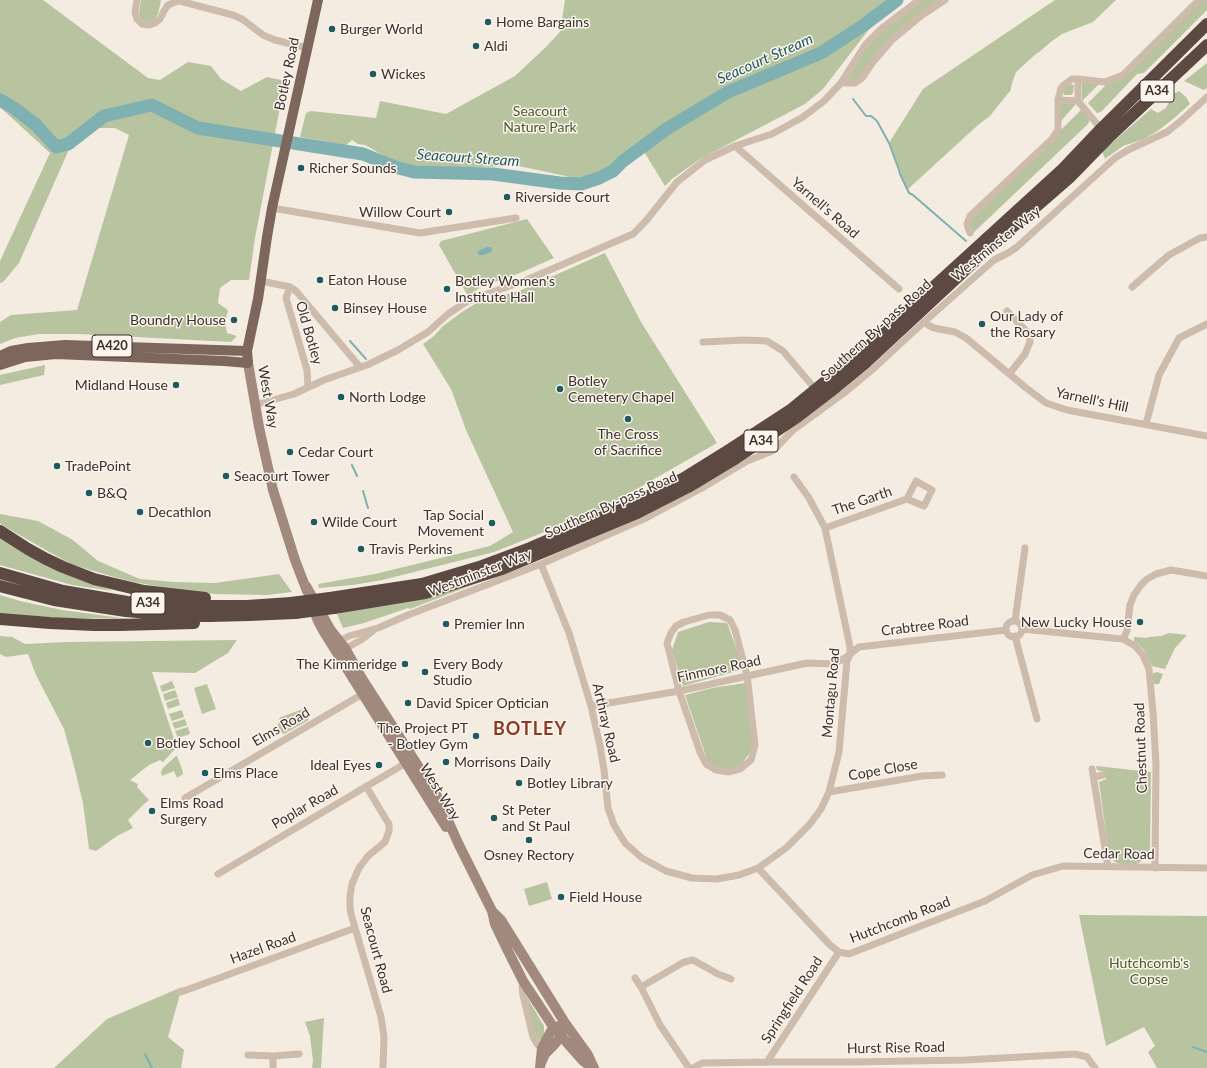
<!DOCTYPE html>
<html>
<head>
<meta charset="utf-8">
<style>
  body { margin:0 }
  canvas { display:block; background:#f4ebe1 }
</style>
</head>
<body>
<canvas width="1207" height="1068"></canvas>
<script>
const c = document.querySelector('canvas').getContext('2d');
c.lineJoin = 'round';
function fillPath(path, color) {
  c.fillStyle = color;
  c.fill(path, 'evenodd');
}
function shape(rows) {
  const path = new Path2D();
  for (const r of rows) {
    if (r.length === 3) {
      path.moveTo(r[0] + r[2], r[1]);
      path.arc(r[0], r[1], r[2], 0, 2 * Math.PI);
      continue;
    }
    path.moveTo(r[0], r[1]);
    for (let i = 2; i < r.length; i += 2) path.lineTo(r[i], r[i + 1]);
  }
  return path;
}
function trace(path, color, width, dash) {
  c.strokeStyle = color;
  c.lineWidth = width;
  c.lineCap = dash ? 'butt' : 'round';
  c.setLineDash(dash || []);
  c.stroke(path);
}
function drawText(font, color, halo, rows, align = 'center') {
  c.font = font + ' Lato,sans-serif';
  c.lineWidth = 3;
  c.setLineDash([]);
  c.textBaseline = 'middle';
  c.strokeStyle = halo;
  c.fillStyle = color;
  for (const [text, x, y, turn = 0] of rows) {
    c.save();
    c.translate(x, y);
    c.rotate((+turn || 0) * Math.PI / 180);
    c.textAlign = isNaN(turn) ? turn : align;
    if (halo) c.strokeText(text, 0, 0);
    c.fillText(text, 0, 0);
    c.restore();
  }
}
const green = shape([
  [0,0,43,0,148,78,160,80,188,62,211,66,221,79,241,91,267,77,285,81,255,238,249,280,231,280,220,288,218,303,228,310,225,323,227,333,237,336,231,342,79,334,39,334,15,338,0,344,0,322,11,315,77,310,129,135,115,128,94,128,70,147,19,263,3,282,0,283,0,261,50,153,0,107],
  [141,0,161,0,158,14,154,20,149,22,146,22,141,19,139,13],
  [565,0,895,0,864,25,821,53,728,92,668,128,623,161,621,158,612,167,599,174,580,179,518,166,427,168,402,166,365,145,358,144,352,140,346,145,300,137,306,113,311,111,376,118,380,101,446,114,515,76,546,47,560,32],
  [919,0,945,0,893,39,862,78,841,83,866,44],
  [1055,0,1116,0,1093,22,1062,34,1052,41,1038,53,1037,53,1016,72,1012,83,1010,92,1009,92,990,116,978,125,907,190,900,174,899,170,889,143,923,89],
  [1203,0,1207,0,1207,10,1144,73,1137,74,1101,112,1097,113,1088,103,1107,84,1122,77,1200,1],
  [873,24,823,89,805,104,700,159,672,179,665,186,643,150,673,129,744,88,787,72,827,56,837,46],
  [1207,63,1207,88,1204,90,1184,81],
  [1082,82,1099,84,1082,101],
  [1070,84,1074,85,1073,93,1071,95,1064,95,1063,92,1067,85],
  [1179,91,1186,97,1190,104,1173,119,1159,130,1144,139,1123,146,1105,159,1102,151,1151,109,1158,113,1166,108,1173,94],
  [1061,103,1076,104,1061,121],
  [1082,109,1090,119,1088,124,971,235,969,224,976,214],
  [527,219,554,258,520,273,481,287,468,296,439,245,441,241],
  [605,253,641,322,717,443,600,510,494,552,382,580,353,585,319,588,318,584,375,574,490,546,513,532,466,430,451,389,423,344,434,336,443,326,462,312,478,302,519,291],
  [45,365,44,375,0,385,0,375],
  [0,514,38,521,73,540,98,561,140,579,174,582,215,583,279,574,292,592,267,595,215,594,167,588,133,582,111,576,73,565,51,553,2,525,0,523],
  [0,537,46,566,113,591,72,585,0,565],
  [477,583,410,609,408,608,364,623,343,628,337,614,411,599],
  [0,595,20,601,62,610,129,619,67,618,0,614],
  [709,622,727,623,744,669,683,686,672,650,678,632],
  [1169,633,1187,635,1175,648,1165,669,1152,666,1144,650,1137,643,1134,642,1134,637,1147,638,1149,637,1161,636],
  [0,636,12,637,25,644,67,642,237,640,228,653,195,673,152,672,176,745,175,749,163,762,160,760,149,765,130,780,138,784,137,787,149,800,143,805,128,820,133,828,117,836,96,851,89,849,83,803,72,758,64,729,36,675,28,654,6,657,0,654],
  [1157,672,1163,674,1159,684,1154,684,1152,675,1154,673],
  [172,681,175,688,162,692,160,686],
  [745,683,754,746,742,764,727,770,709,765,685,695,712,688],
  [207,684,216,709,202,714,194,688],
  [175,690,178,697,165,701,163,694],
  [178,698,180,705,168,709,166,703],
  [303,709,309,720,284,734,281,732,278,726,279,719,281,717],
  [182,710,184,717,172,721,169,714],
  [185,719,187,725,175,729,172,723],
  [188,727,190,734,178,738,175,731],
  [176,756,177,756,182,769,183,774,177,778,174,771,162,776,161,773,162,769],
  [1096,766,1151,772,1150,849,1147,857,1142,861,1136,864,1121,864,1115,862,1109,855,1099,782,1106,779,1105,772,1097,770],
  [547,882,552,899,529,906,524,889],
  [1079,915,1207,916,1207,1068,1157,1068,1148,1052,1155,1046,1144,1027,1106,1046],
  [182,987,168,1037,184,1050,181,1068,54,1068,107,1019],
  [527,997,544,1026,544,1035,540,1041,537,1038,535,1032,526,998],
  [324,1018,321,1068,312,1068,313,1061,310,1036,305,1022]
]);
const water = shape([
  [487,247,491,247,492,250,491,252,483,255,478,255,478,251]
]);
const stream = shape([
  [853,99,866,116,871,116,877,121,889,143,899,170,900,174,909,193,913,195,966,241],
  [350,341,366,359],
  [352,465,357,476],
  [363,491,368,508],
  [1193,1047,1207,1052],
  [145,1054,152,1068]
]);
const river = shape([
  [0,100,14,108,36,125,56,147,68,144,104,116,152,105,198,128,363,154,395,167,414,172,493,174,560,183,581,184,599,178,613,171,623,161,668,128,728,92,821,53,864,25,897,0]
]);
const street = shape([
  [137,0,135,12,137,19,142,24,149,25,155,23,160,19,164,11,168,5,178,1],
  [176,0,233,15,242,19,263,35,275,40,307,48],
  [841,83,855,83,862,78,873,62,893,39,922,15,945,0],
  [1058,100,1078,101,1078,79],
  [1078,101,1101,129],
  [735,146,899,289],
  [272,208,420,233,516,218],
  [970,233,967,224,970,216,1052,139,1058,130,1058,100,1061,88,1065,84,1072,79,1078,79,1105,82,1123,75,1199,0],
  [261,281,290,287,296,291,360,367],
  [290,287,286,298,307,370,308,387],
  [1132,287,1169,255,1200,238,1207,237],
  [1007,311,1029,334,1030,342,1025,354,1010,373],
  [924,322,928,325,934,328,955,332,966,338,1025,387,1046,403,1067,410,1207,436],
  [703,342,745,340,767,341,783,351,816,390],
  [255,405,294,394,324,380,367,365,398,350,428,332,448,314,466,302,475,298,524,281,633,234,645,222,677,182,705,160,735,146,772,134,803,117,824,101,841,83,866,44,881,29,919,0],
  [1146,424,1159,375,1179,338,1207,324],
  [825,528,907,499,924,506,932,490,916,481,907,499],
  [541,564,569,633,591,706,600,746,604,770,608,808,614,825,625,843,642,858,666,871,692,878,717,879,739,875,758,868,786,848,810,824,821,809,829,792,839,752,847,661,850,654,850,647,825,528,809,498,794,477],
  [709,615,720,615,730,620,735,630,747,675,755,745,751,760,740,769,728,772,716,770,706,764,700,752,679,691,667,643,671,633,676,626,684,622,709,615],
  [1015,621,1025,548],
  [1014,629,8],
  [1022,629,1123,639,1135,646,1143,655,1149,669,1153,712,1156,764,1155,868],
  [1015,636,1037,719],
  [1123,639,1127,631,1130,605,1134,595,1141,585,1147,579,1156,574,1171,570,1207,576],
  [336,643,349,636,378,628,408,615,541,564,646,518,702,488,747,461,770,452,775,449,792,431,844,393,873,369,924,322,985,268,994,260,1008,253,1017,247,1115,158,1128,150,1167,132,1182,120,1207,97],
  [341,651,361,640,373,631],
  [591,706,679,691,807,663,833,664,845,658,859,647,1006,630],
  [1092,769,1108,867],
  [1094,777,1103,775],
  [366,786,387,821,389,824,389,831,385,842,368,856,359,868,352,884,350,896,350,907,351,914,381,1017,384,1037,383,1068],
  [829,792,922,776,942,775],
  [185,798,366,692],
  [758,868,830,945,839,952,849,954,985,901,1032,875,1063,866,1207,868],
  [218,874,406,763],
  [635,978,641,987,660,1025,689,1068],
  [523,981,522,988,523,995,533,1037,537,1044,542,1048],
  [641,987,684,962,693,960,718,974,731,979],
  [181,992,355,928],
  [248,1055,273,1056,299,1054],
  [767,1062,839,952],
  [273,1068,273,1056],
  [693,1068,702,1063,767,1062,853,1062,965,1060,1075,1054,1087,1057,1095,1068]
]);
const secondary = shape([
  [248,363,259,427,273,490,295,560,307,591],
  [306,586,330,629,345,648,361,677,436,794,459,845,492,911,495,924,506,947,523,981,554,1028,583,1061,593,1068],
  [313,608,318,621,324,632,446,827],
  [493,912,501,920,565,1023,588,1055,594,1068],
  [541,1063,545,1054,554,1045,561,1036,563,1030],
  [540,1068,542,1048,551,1031,559,1026]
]);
const primary = shape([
  [0,356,11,351,28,348,65,345,247,351],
  [0,365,25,357,56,354,224,361,248,363,247,351,258,299,267,237,272,208,318,0]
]);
const highway = shape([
  [0,531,28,549,46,559,63,567,94,579,144,591,205,598],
  [0,573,63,591,127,602,212,606,247,606,291,603],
  [0,586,54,600,126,611,182,616,210,616,249,615,295,613],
  [330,598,422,584,479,567,530,548,633,504,684,478,729,450,792,409,869,346,1063,169,1101,129,1207,24],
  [334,608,425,593,502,569,637,513,688,487,736,458,797,417,831,391,865,363,993,244,1069,178,1108,138,1207,45],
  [0,619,50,623,94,625,119,625,194,623]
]);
const highwayBridge = shape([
  [291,603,330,598],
  [295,613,334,608]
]);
const markers = [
  [488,22,4,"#1f5a5e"],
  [332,29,4,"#1f5a5e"],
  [476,46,4,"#1f5a5e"],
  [373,74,4,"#1f5a5e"],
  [301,168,4,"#1f5a5e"],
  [507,197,4,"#1f5a5e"],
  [449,212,4,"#1f5a5e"],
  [320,280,4,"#1f5a5e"],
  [447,289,4,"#1f5a5e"],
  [335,308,4,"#1f5a5e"],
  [234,320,4,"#1f5a5e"],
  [982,324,4,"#1f5a5e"],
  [176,385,4,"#1f5a5e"],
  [560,389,4,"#1f5a5e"],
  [341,397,4,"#1f5a5e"],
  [628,419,4,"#1f5a5e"],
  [290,452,4,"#1f5a5e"],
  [57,466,4,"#1f5a5e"],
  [226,476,4,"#1f5a5e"],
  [89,493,4,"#1f5a5e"],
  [140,512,4,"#1f5a5e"],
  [314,522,4,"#1f5a5e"],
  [492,523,4,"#1f5a5e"],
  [361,549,4,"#1f5a5e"],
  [1140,622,4,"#1f5a5e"],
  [446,624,4,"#1f5a5e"],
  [405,664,4,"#1f5a5e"],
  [425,672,4,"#1f5a5e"],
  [408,703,4,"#1f5a5e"],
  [476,736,4,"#1f5a5e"],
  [148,743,4,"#1f5a5e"],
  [446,762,4,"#1f5a5e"],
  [379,765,4,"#1f5a5e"],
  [205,773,4,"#1f5a5e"],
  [519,783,4,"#1f5a5e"],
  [152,811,4,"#1f5a5e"],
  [494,818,4,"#1f5a5e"],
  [529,840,4,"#1f5a5e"],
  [561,897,4,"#1f5a5e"]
];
const shields = [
  [1157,91,34],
  [112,346,40],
  [761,441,34],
  [148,603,34]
];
const shieldNames = [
  ["A34",1157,91],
  ["A420",112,346],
  ["A34",761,441],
  ["A34",148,603]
];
const poiNames = [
  ["Home Bargains",496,22],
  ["Burger World",340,29],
  ["Aldi",484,46],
  ["Wickes",381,74],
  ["Richer Sounds",309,168],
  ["Riverside Court",515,197],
  ["Willow Court",441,212,"right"],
  ["Eaton House",328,280],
  ["Botley Women's",455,281],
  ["Institute Hall",455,297],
  ["Binsey House",343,308],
  ["Our Lady of",990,316],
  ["the Rosary",990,332],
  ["Boundry House",226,320,"right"],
  ["Botley",568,381],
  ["Cemetery Chapel",568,397],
  ["Midland House",168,385,"right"],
  ["North Lodge",349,397],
  ["The Cross",628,434,"center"],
  ["of Sacrifice",628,450,"center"],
  ["Cedar Court",298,452],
  ["TradePoint",65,466],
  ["Seacourt Tower",234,476],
  ["B&Q",97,493],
  ["Decathlon",148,512],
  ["Tap Social",484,515,"right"],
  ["Movement",484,531,"right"],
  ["Wilde Court",322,522],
  ["Travis Perkins",369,549],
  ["New Lucky House",1132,622,"right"],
  ["Premier Inn",454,624],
  ["The Kimmeridge",397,664,"right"],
  ["Every Body",433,664],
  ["Studio",433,680],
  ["David Spicer Optician",416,703],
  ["The Project PT",468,728,"right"],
  ["- Botley Gym",468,744,"right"],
  ["Botley School",156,743],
  ["Morrisons Daily",454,762],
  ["Ideal Eyes",371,765,"right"],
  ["Elms Place",213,773],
  ["Botley Library",527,783],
  ["Elms Road",160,803],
  ["Surgery",160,819],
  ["St Peter",502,810],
  ["and St Paul",502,826],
  ["Osney Rectory",529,855,"center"],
  ["Field House",569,897]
];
const streetNames = [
  ["Botley Road",287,74,-78],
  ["Yarnell's Road",825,208,41],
  ["Westminster Way",996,244,-39],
  ["Southern By-pass Road",876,330,-42],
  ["Old Botley",309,333,74],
  ["West Way",268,397,80],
  ["Yarnell's Hill",1092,400,12],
  ["The Garth",862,501,-19],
  ["Southern By-pass Road",611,505,-24],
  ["Westminster Way",480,573,-21],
  ["Crabtree Road",925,626,-7],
  ["Finmore Road",719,669,-12],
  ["Montagu Road",831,693,-85],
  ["Arthray Road",606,723,77],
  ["Elms Road",281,727,-30],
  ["Chestnut Road",1141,748,-92],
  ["Cope Close",883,770,-10],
  ["West Way",440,792,58],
  ["Poplar Road",305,807,-30],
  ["Cedar Road",1119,854,1],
  ["Hutchcomb Road",900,920,-21],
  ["Hazel Road",263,948,-20],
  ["Seacourt Road",376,950,75],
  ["Springfield Road",792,1000,-57],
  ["Hurst Rise Road",896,1048,-1]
];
const parkNames = [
  ["Seacourt",540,111],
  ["Nature Park",540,127],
  ["Hutchcomb's",1149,963],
  ["Copse",1149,979]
];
const waterNames = [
  ["Seacourt Stream",765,59,-24],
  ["Seacourt Stream",468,158,4]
];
const districtNames = [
  ["BOTLEY",530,729]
];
fillPath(green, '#b8c4a0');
fillPath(water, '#7fb0b2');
trace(stream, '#7fb0b2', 2);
trace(river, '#7fb0b2', 13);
trace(street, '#cdbbac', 7);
trace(secondary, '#a18a7d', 10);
trace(primary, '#7d675c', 10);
trace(highway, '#5c4a42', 12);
trace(highwayBridge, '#5c4a42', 12);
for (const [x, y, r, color] of markers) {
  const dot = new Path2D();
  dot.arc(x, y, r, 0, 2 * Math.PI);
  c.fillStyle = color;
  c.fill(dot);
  trace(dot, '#fbf5ee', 1.5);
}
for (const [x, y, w] of shields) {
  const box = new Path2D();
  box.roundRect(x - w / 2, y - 11, w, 22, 3);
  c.fillStyle = '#fbf5ee';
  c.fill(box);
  trace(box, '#3b302b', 1);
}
drawText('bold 13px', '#3b302b', null, shieldNames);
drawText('14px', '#3b302b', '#fbf5ee', poiNames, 'left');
drawText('14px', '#3b302b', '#fbf5ee', streetNames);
drawText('14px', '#4a5a2e', '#fbf5ee', parkNames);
drawText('italic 15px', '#1f5a5e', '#fbf5ee', waterNames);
c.letterSpacing = '1px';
drawText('bold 18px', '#8c3b22', '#fbf5ee', districtNames);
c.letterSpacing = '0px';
</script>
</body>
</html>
